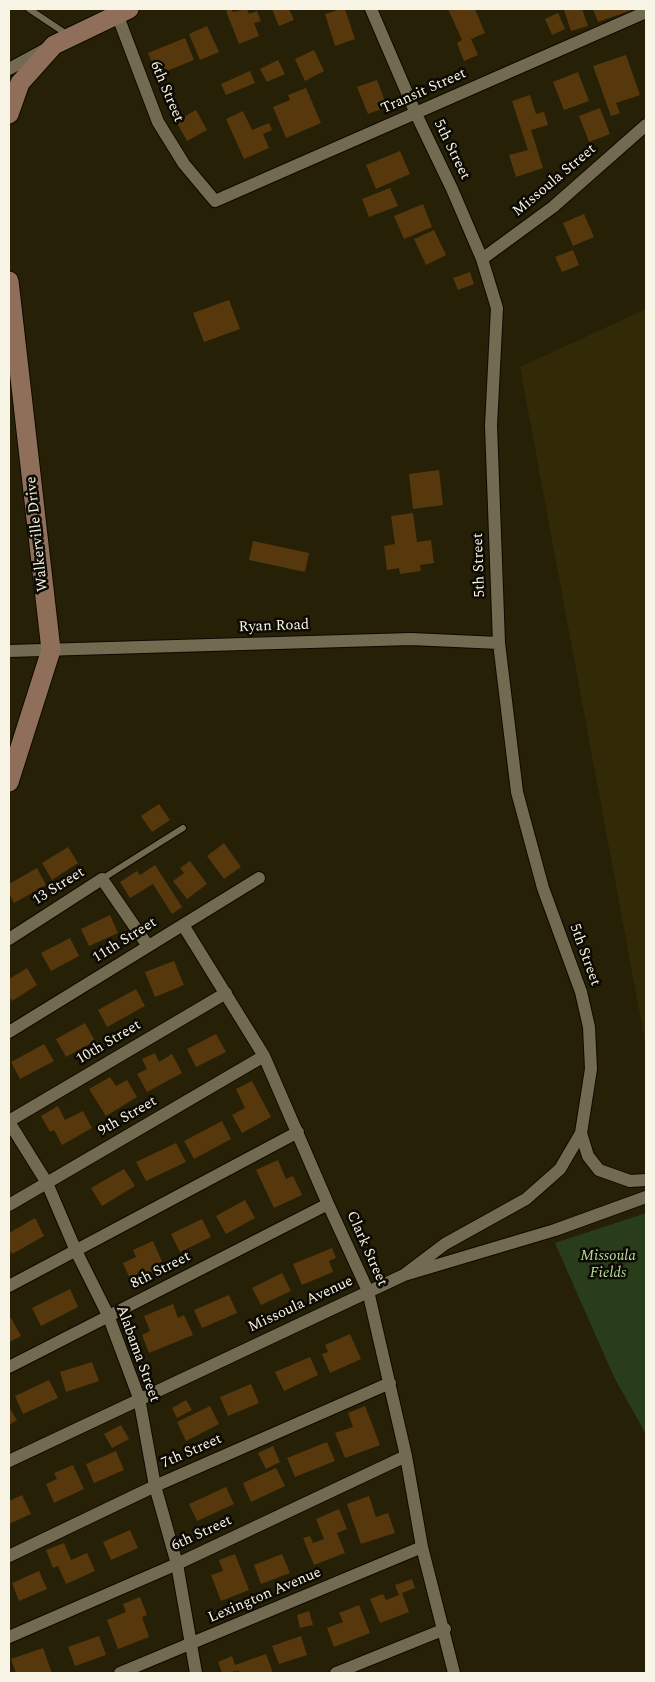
<!DOCTYPE html>
<html>
<head>
<meta charset="utf-8">
<style>
  body { margin:0 }
  #map { position:relative; width:655px; height:1682px; overflow:hidden; background:#262007; font-family:Spectral,serif }
  canvas { display:block }
  .frame { position:absolute; inset:0; border:10px solid #f8f4e5; pointer-events:none }
</style>
</head>
<body>
<div id="map">
<canvas width="655" height="1682"></canvas>
<div class="frame"></div>
</div>
<script>
const c = document.querySelector('canvas').getContext('2d');
c.lineJoin = 'round';
function fillPath(path, color) {
  c.fillStyle = color;
  c.fill(path, 'evenodd');
}
function shape(rows) {
  const path = new Path2D();
  for (const r of rows) {
    path.moveTo(r[0], r[1]);
    for (let i = 2; i < r.length; i += 2) path.lineTo(r[i], r[i + 1]);
  }
  return path;
}
function trace(path, color, width, dash) {
  c.strokeStyle = color;
  c.lineWidth = width;
  c.lineCap = dash ? 'butt' : 'round';
  c.setLineDash(dash || []);
  c.stroke(path);
}
function drawText(font, color, halo, rows, align = 'center') {
  c.font = font + ' Spectral,serif';
  c.lineWidth = 5;
  c.setLineDash([]);
  c.textBaseline = 'middle';
  c.strokeStyle = halo;
  c.fillStyle = color;
  for (const [text, x, y, turn = 0] of rows) {
    c.save();
    c.translate(x, y);
    c.rotate((+turn || 0) * Math.PI / 180);
    c.textAlign = isNaN(turn) ? turn : align;
    if (halo) c.strokeText(text, 0, 0);
    c.fillText(text, 0, 0);
    c.restore();
  }
}
const built = shape([
  [646,309,646,1047,520,367]
]);
const green = shape([
  [646,1213,646,1434,614,1377,555,1243]
]);
const building = shape([
  [231,9,233,12,247,9,249,14,257,11,261,21,254,23,259,36,239,44,226,11],
  [272,9,289,9,294,20,279,26],
  [341,9,345,9,355,39,335,46,325,14],
  [448,9,475,9,485,33,471,39,478,55,464,61,457,43,462,40],
  [567,9,582,9,588,26,571,31,564,10],
  [593,9,635,9,598,22],
  [558,13,565,29,552,35,545,19],
  [207,26,219,52,200,60,189,34],
  [185,38,194,60,157,75,148,53],
  [314,50,324,71,305,81,295,59],
  [626,55,640,95,616,103,620,113,611,116,593,66],
  [278,60,285,74,267,82,260,69],
  [250,71,255,83,226,95,221,84],
  [578,72,589,101,564,110,553,82],
  [377,80,387,107,368,114,357,87],
  [306,88,321,123,286,138,273,107,290,100,288,95],
  [530,95,536,114,544,112,548,125,531,130,543,168,516,177,509,155,528,150,512,101],
  [600,108,610,134,589,142,579,116],
  [196,110,207,130,187,141,176,121],
  [243,111,252,130,269,123,272,130,263,134,269,148,244,159,226,119],
  [400,151,410,174,376,189,366,165],
  [390,188,398,206,369,217,362,199],
  [423,204,432,227,404,239,394,216],
  [584,214,594,237,573,246,563,223],
  [434,230,446,255,426,265,414,239],
  [573,250,579,265,562,272,555,257],
  [470,272,474,284,458,290,453,278],
  [229,300,240,329,204,342,193,313],
  [439,470,443,505,413,509,409,474],
  [413,513,417,542,431,540,434,563,420,565,421,571,400,574,399,568,387,570,384,546,395,544,391,516],
  [253,541,309,553,305,572,249,560],
  [159,804,170,820,152,832,141,816],
  [224,843,241,867,224,879,207,856],
  [68,847,78,863,52,880,42,863],
  [190,861,207,884,187,899,173,881,184,873,180,868],
  [155,865,182,907,172,914,153,884,130,898,120,882,137,871,140,875],
  [37,868,46,885,14,903,9,893,9,884],
  [110,915,118,933,89,946,81,929],
  [70,938,79,956,51,971,41,953],
  [174,961,184,985,155,997,145,972],
  [27,968,37,985,12,1001,9,996,9,979],
  [136,989,145,1006,107,1027,98,1010],
  [85,1023,95,1041,66,1057,56,1039],
  [216,1034,226,1052,196,1067,187,1049],
  [44,1044,54,1061,20,1079,11,1062],
  [155,1053,159,1062,172,1054,182,1073,147,1092,137,1074,147,1069,142,1059],
  [110,1077,116,1086,127,1080,137,1097,106,1116,89,1089],
  [252,1081,271,1117,242,1133,232,1115,245,1108,236,1089],
  [58,1106,65,1120,83,1111,92,1128,62,1145,54,1130,50,1132,41,1116],
  [222,1121,231,1139,194,1159,184,1141],
  [176,1143,186,1162,146,1181,136,1162],
  [278,1160,286,1179,293,1176,302,1195,274,1208,256,1170],
  [124,1169,135,1186,102,1206,91,1188],
  [245,1200,255,1218,226,1234,216,1216],
  [35,1218,44,1236,12,1254,9,1249,9,1233],
  [202,1219,211,1237,180,1252,171,1234],
  [153,1241,164,1266,131,1281,123,1263,136,1257,133,1250],
  [332,1248,336,1258,329,1261,333,1272,302,1285,293,1264],
  [282,1273,291,1291,261,1305,252,1288],
  [70,1289,78,1307,41,1326,32,1308],
  [229,1295,237,1313,202,1328,194,1310],
  [173,1304,178,1318,184,1315,193,1335,149,1353,142,1335,150,1331,144,1316],
  [11,1318,21,1336,9,1342,9,1319],
  [350,1334,361,1359,330,1373,322,1354,328,1352,325,1345],
  [310,1357,318,1375,284,1391,275,1372],
  [92,1362,99,1381,66,1392,60,1372],
  [49,1380,58,1398,23,1414,15,1396],
  [251,1384,259,1403,228,1416,220,1397],
  [186,1400,192,1410,177,1418,172,1408],
  [210,1406,219,1424,186,1441,177,1422],
  [365,1406,380,1445,345,1458,335,1433,353,1427,348,1413],
  [9,1407,17,1420,9,1425],
  [121,1425,129,1439,112,1448,104,1434],
  [327,1442,335,1461,295,1477,287,1458],
  [273,1446,280,1462,266,1469,258,1453],
  [116,1451,124,1470,94,1483,86,1464],
  [73,1465,84,1489,54,1503,46,1484,57,1479,54,1473],
  [276,1468,285,1486,251,1502,243,1483],
  [226,1487,234,1504,197,1521,189,1504],
  [22,1495,31,1514,9,1524,9,1501],
  [369,1496,376,1517,388,1513,395,1533,361,1544,347,1504],
  [339,1509,347,1529,337,1533,345,1553,314,1565,303,1538,310,1536,313,1543,324,1539,316,1519],
  [130,1530,138,1548,111,1560,103,1542],
  [64,1543,71,1560,87,1553,95,1571,66,1584,58,1566,53,1568,46,1550],
  [235,1554,249,1590,221,1601,211,1575,223,1571,219,1560],
  [282,1554,290,1573,261,1584,254,1565],
  [39,1571,47,1589,19,1601,12,1583],
  [412,1579,415,1588,402,1593,409,1612,380,1623,370,1599,383,1594,386,1600,399,1595,395,1585],
  [140,1597,147,1615,142,1617,149,1637,118,1649,107,1620,126,1612,123,1604],
  [359,1605,370,1633,334,1647,327,1628,343,1622,339,1613],
  [309,1611,313,1625,300,1628,297,1615],
  [99,1636,106,1655,75,1666,68,1647],
  [301,1636,307,1655,279,1664,272,1646],
  [43,1648,52,1673,16,1673,11,1659],
  [266,1654,273,1673,240,1673,239,1671,222,1673,218,1662,232,1656,235,1665]
]);
const lane = shape([
  [29,9,68,35],
  [102,879,183,828]
]);
const street = shape([
  [371,9,416,114,452,189,482,259,497,308,491,426,499,643,517,792,543,888,581,992,589,1027,591,1069,581,1133,560,1169,526,1199,445,1244,404,1275],
  [117,14,158,122,184,164,215,201,646,12],
  [9,69,44,50],
  [482,259,553,207,646,125],
  [9,651,411,639,499,643],
  [183,925,264,1056,328,1204,368,1291,406,1456,422,1547,454,1673],
  [9,939,102,879,148,946],
  [9,1032,259,878],
  [9,1121,226,993],
  [9,1122,47,1183,76,1251,108,1315,139,1398,155,1486,177,1564,196,1673],
  [581,1133,588,1156,599,1170,630,1181,646,1180],
  [9,1205,264,1056],
  [9,1286,298,1132],
  [9,1367,328,1204],
  [9,1461,404,1275,555,1230,646,1197],
  [9,1556,155,1486,390,1383],
  [9,1637,177,1564,406,1456],
  [120,1673,422,1547],
  [336,1673,445,1629]
]);
const secondary = shape([
  [9,114,20,83,54,45,129,9],
  [9,281,51,650,9,782]
]);
const streetNames = [
  ["6th Street",166,92,67],
  ["Transit Street",424,92,-24],
  ["5th Street",451,150,64],
  ["Missoula Street",555,181,-40],
  ["Walkerville Drive",38,534,-96],
  ["5th Street",480,565,-92],
  ["Ryan Road",274,627,-2],
  ["13 Street",59,887,-32],
  ["11th Street",125,941,-32],
  ["5th Street",584,955,70],
  ["10th Street",109,1043,-31],
  ["9th Street",128,1117,-30],
  ["Clark Street",366,1249,66],
  ["8th Street",161,1271,-27],
  ["Missoula Avenue",301,1305,-25],
  ["Alabama Street",137,1354,70],
  ["7th Street",192,1452,-24],
  ["6th Street",202,1534,-25],
  ["Lexington Avenue",265,1596,-23]
];
const parkNames = [
  ["Missoula",608,1257],
  ["Fields",608,1274]
];
fillPath(built, '#322907');
fillPath(green, '#293d1a');
fillPath(building, '#57380c');
trace(lane, '#0f0900', 8);
trace(street, '#0f0900', 14);
trace(secondary, '#0f0900', 21);
trace(lane, '#736b51', 6);
trace(street, '#736b51', 12);
trace(secondary, '#906f5a', 19);
drawText('15px', '#f8f4e5', '#0d0a03', streetNames);
drawText('italic 15px', '#b5df9b', '#0d0a03', parkNames);
</script>
</body>
</html>
